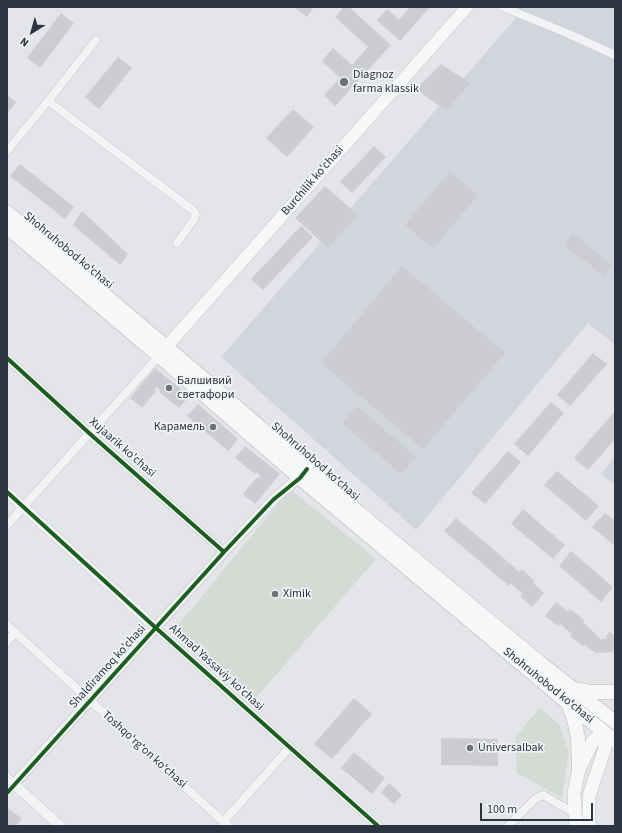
<!DOCTYPE html>
<html>
<head>
<meta charset="utf-8">
<style>
  body { margin:0 }
  #map { position:relative; width:622px; height:833px; overflow:hidden; background:#e3e5e8; font-family:"Source Sans 3",sans-serif }
  canvas { display:block }
  .frame { position:absolute; inset:0; border:8px solid #2b3441; pointer-events:none }
  .north { position:absolute; left:12px; top:12px; width:40px; height:40px; -webkit-text-stroke:3px #f1f4f7; paint-order:stroke; rotate:217deg; font-size:11px; font-weight:700; line-height:16px; text-align:center; color:#2b3441 }
  .north::after { content:''; display:block; margin:auto; width:14px; height:18px; background:#2b3441; clip-path:polygon(50% 0,100% 100%,50% 72%,0 100%) }
  .scale { position:absolute; left:480px; top:803px; width:113px; height:18px; box-sizing:border-box; border:2px solid #2b3441; border-top:0; padding-left:5px; font-size:12px; line-height:14px; white-space:nowrap; color:#2b3441; -webkit-text-stroke:3px #f1f4f7; paint-order:stroke }
</style>
</head>
<body>
<div id="map">
<canvas width="622" height="833"></canvas>
<div class="frame"></div>
<div class="north">N</div>
<div class="scale">100 m</div>
</div>
<script>
const c = document.querySelector('canvas').getContext('2d');
c.lineJoin = 'round';
function fillPath(path, color) {
  c.fillStyle = color;
  c.fill(path, 'evenodd');
}
function shape(rows) {
  const path = new Path2D();
  for (const r of rows) {
    path.moveTo(r[0], r[1]);
    for (let i = 2; i < r.length; i += 2) path.lineTo(r[i], r[i + 1]);
  }
  return path;
}
function trace(path, color, width, dash) {
  c.strokeStyle = color;
  c.lineWidth = width;
  c.lineCap = dash ? 'butt' : 'round';
  c.setLineDash(dash || []);
  c.stroke(path);
}
function drawText(font, color, halo, rows, align = 'center') {
  c.font = font + ' "Source Sans 3",sans-serif';
  c.lineWidth = 3.5;
  c.setLineDash([]);
  c.textBaseline = 'middle';
  c.strokeStyle = halo;
  c.fillStyle = color;
  for (const [text, x, y, turn = 0] of rows) {
    c.save();
    c.translate(x, y);
    c.rotate((+turn || 0) * Math.PI / 180);
    c.textAlign = isNaN(turn) ? turn : align;
    if (halo) c.strokeText(text, 0, 0);
    c.fillText(text, 0, 0);
    c.restore();
  }
}
const built = shape([
  [521,7,615,7,615,345,588,323,416,530,221,357,515,19],
  [615,457,615,485,601,474]
]);
const green = shape([
  [290,489,376,559,255,699,175,629],
  [540,708,559,724,569,752,562,798,517,773,515,737]
]);
const building = shape([
  [294,7,314,7,307,17],
  [344,7,349,7,391,45,335,106,324,95,340,78,322,61,333,48,352,65,368,47,335,17],
  [410,7,430,7,400,41,377,20,387,9,399,20],
  [61,13,74,23,40,68,27,58],
  [118,57,132,68,99,109,85,97],
  [441,64,470,83,446,111,416,89],
  [7,95,16,102,7,114],
  [293,109,314,127,287,157,266,138],
  [374,146,386,157,352,193,340,182],
  [20,164,74,207,65,219,10,176],
  [450,171,478,195,433,249,405,225],
  [325,186,358,215,328,248,295,218],
  [82,211,128,254,120,265,73,225],
  [301,226,313,237,263,290,251,279],
  [573,234,612,265,604,276,564,245],
  [402,266,505,353,423,449,321,363],
  [593,353,607,364,570,406,557,395],
  [155,368,189,396,179,408,159,392,161,390,156,387,154,390,156,391,142,408,130,398],
  [551,402,564,413,528,456,514,444],
  [198,404,238,439,228,451,187,416],
  [357,406,416,457,401,474,342,423],
  [615,411,615,439,588,470,574,458],
  [245,446,280,474,255,504,243,494,257,477,258,479,261,476,256,472,255,474,235,458],
  [508,451,521,462,485,504,471,493],
  [557,471,599,506,586,521,544,485],
  [523,509,565,545,553,559,511,524],
  [605,513,615,521,615,546,592,527],
  [456,518,507,561,502,569,508,562,519,572,522,569,535,581,533,583,544,593,532,607,520,596,523,594,510,583,509,586,444,531],
  [571,551,613,587,601,602,559,566],
  [556,602,568,612,570,609,584,620,583,622,601,639,608,638,606,637,609,632,615,636,615,648,612,652,596,653,584,644,583,646,570,636,572,634,560,624,558,626,545,616],
  [354,698,372,714,332,759,314,744],
  [441,738,498,739,498,766,441,765],
  [354,752,385,778,372,794,341,768],
  [389,783,402,795,394,804,381,793],
  [8,808,22,819,16,826,7,826,7,809]
]);
const minor = shape([
  [503,7,569,34,615,55],
  [48,101,194,211,196,215,194,219,177,243],
  [7,151,48,101,96,40],
  [7,358,89,433,224,552],
  [7,525,159,356],
  [7,625,228,826],
  [156,628,378,826],
  [7,642,15,632],
  [7,777,14,784,7,793],
  [223,822,290,747],
  [508,826,535,799,543,795,574,813]
]);
const tertiary = shape([
  [7,492,156,628],
  [60,826,14,784,224,552,273,500,303,474]
]);
const secondary = shape([
  [160,354,467,7]
]);
const primary = shape([
  [576,826,574,792,579,769,593,741,605,733],
  [589,826,589,796,605,748,605,733]
]);
const trunk = shape([
  [7,212,217,390,359,513,539,662,615,722],
  [7,227,159,356,300,478,568,703,615,741],
  [574,689,592,692,615,692],
  [568,704,574,719,578,738,579,769]
]);
const cycleway = shape([
  [7,358,89,433,224,552],
  [7,492,156,628,378,826],
  [7,793,224,552,273,500,300,478,307,469]
]);
const markers = [
  [344,82,5,"#6b727b"],
  [169,388,4,"#6b727b"],
  [213,427,4,"#6b727b"],
  [275,594,4,"#6b727b"],
  [470,748,4,"#6b727b"]
];
const poiNames = [
  ["Diagnoz",353,75],
  ["farma klassik",353,89],
  ["Балшивий",177,381],
  ["светафори",177,395],
  ["Карамель",205,427,"right"],
  ["Ximik",283,594],
  ["Universalbak",478,748]
];
const streetNames = [
  ["Burchilik ko'chasi",313,181,-49],
  ["Shohruhobod koʻchasi",68,251,40],
  ["Xujaarik ko'chasi",122,448,41],
  ["Shohruhobod koʻchasi",315,462,41],
  ["Shaldiramoq ko'chasi",108,667,-48],
  ["Ahmad Yassaviy ko'chasi",216,668,42],
  ["Shohruhobod koʻchasi",548,686,39],
  ["Toshqoʻrgʻon koʻchasi",144,750,42]
];
fillPath(built, '#d2d5db');
fillPath(green, '#d4dbd4');
fillPath(building, '#cbcdd0');
trace(minor, '#c1c3c6', 9);
trace(tertiary, '#c1c3c6', 11);
trace(secondary, '#c1c3c6', 13);
trace(primary, '#c0c2c6', 14);
trace(trunk, '#b6b8bc', 15);
trace(minor, '#f2f3f5', 8);
trace(tertiary, '#f2f3f5', 10);
trace(secondary, '#f6f7f7', 12);
trace(primary, '#f6f7f7', 13);
trace(trunk, '#f6f7f7', 14);
trace(cycleway, '#1b5e20', 4);
for (const [x, y, r, color] of markers) {
  const dot = new Path2D();
  dot.arc(x, y, r, 0, 2 * Math.PI);
  c.fillStyle = color;
  c.fill(dot);
  trace(dot, '#f1f4f7', 1.5);
}
drawText('12px', '#2b3441', '#f1f4f7', poiNames, 'left');
drawText('12px', '#2b3441', '#f1f4f7', streetNames);
</script>
</body>
</html>
